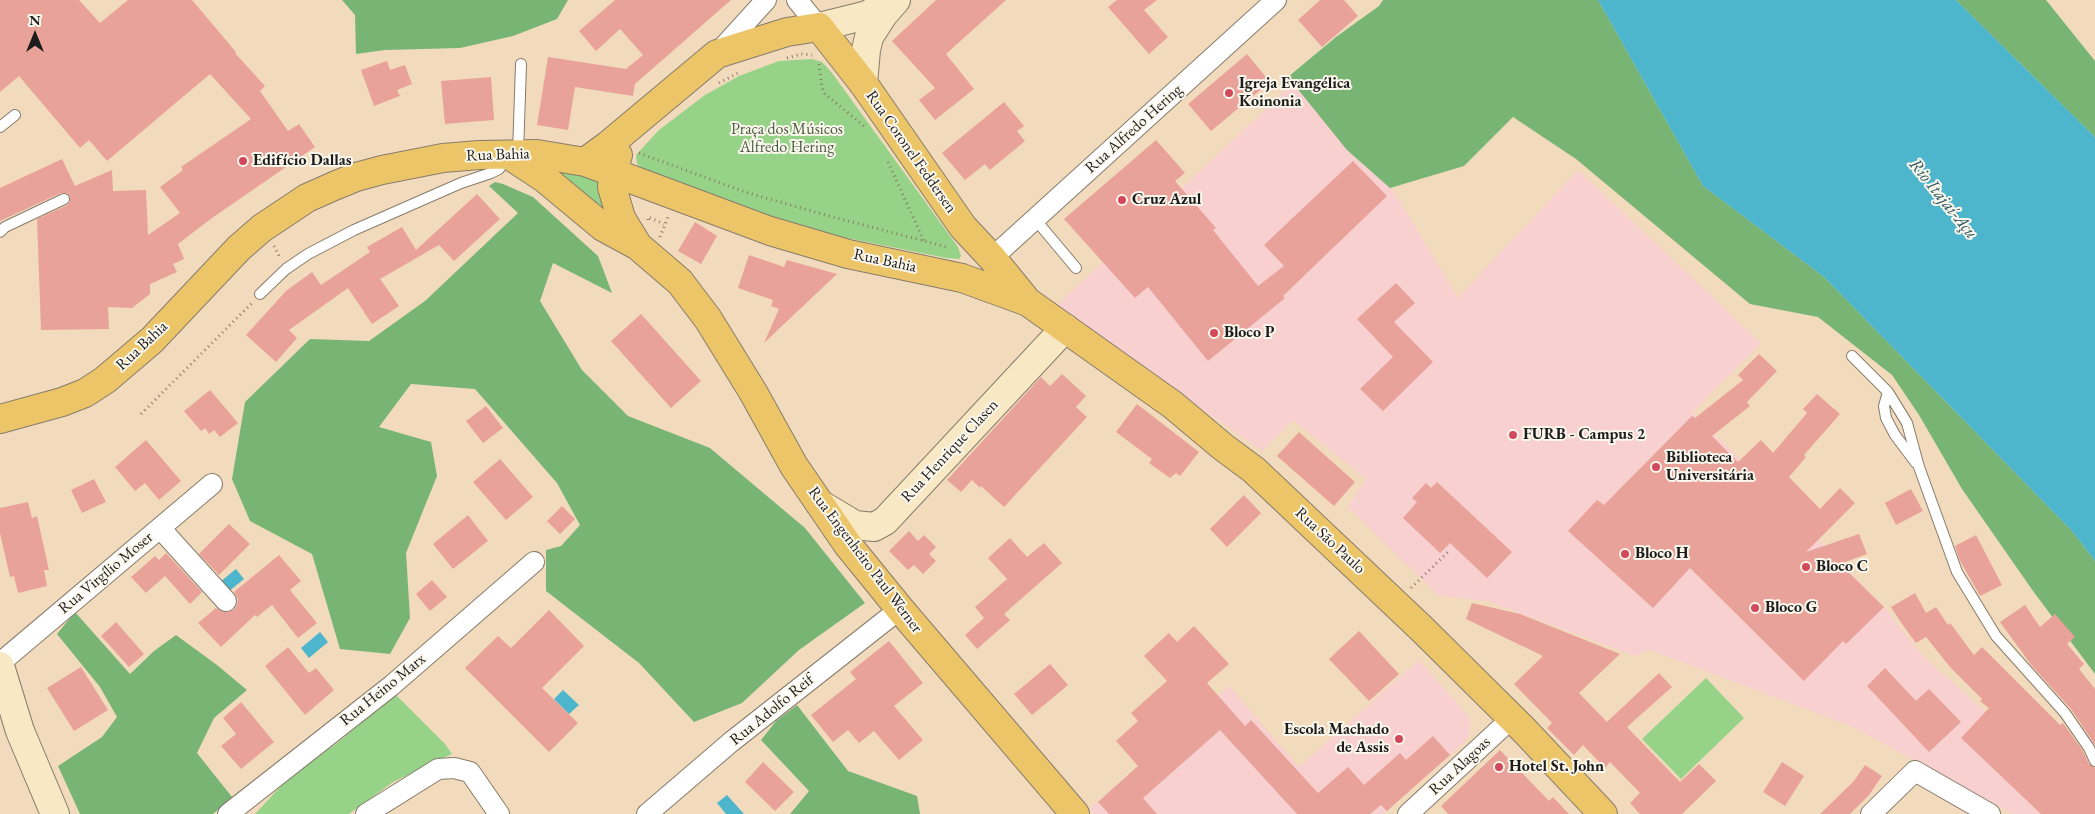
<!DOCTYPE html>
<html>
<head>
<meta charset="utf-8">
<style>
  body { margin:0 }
  #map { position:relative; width:2095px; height:814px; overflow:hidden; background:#f2dbbc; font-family:"EB Garamond",serif }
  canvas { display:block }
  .north { position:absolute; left:10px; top:10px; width:50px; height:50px; -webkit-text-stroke:4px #fbf7ec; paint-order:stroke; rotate:0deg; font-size:14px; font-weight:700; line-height:20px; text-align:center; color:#1c1c1c }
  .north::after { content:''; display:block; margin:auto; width:18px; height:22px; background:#1c1c1c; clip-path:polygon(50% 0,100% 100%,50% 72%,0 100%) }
</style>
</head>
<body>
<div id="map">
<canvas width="2095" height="814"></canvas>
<div class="north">N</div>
</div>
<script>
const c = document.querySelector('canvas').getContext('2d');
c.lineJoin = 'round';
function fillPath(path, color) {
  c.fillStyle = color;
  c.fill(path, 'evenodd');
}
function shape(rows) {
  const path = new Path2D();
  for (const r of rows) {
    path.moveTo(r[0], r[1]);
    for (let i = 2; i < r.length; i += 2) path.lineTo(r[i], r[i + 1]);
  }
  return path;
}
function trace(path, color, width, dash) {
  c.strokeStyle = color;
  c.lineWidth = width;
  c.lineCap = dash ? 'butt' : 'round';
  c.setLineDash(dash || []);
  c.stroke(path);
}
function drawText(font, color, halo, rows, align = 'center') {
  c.font = font + ' "EB Garamond",serif';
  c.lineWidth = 4;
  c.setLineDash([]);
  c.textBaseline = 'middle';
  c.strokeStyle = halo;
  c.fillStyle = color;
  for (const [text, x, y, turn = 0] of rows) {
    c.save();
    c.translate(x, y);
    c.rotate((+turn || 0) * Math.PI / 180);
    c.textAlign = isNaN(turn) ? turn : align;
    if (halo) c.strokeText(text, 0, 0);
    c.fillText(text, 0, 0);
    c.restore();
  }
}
const built = shape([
  [1316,62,1458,298,1578,170,1761,343,1693,412,1884,607,1921,654,2088,804,2095,814,2013,814,1853,727,1650,650,1635,656,1487,601,1439,596,1348,507,1366,479,1293,420,1262,451,1056,306],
  [1419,660,1469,717,1471,723,1469,736,1464,743,1383,814,1093,814,1089,809,1229,686,1299,767]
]);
const green = shape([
  [812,59,822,62,832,73,958,247,961,256,959,259,946,258,812,231,644,170,637,164,636,155,659,130,705,95,739,76,779,61],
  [542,162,600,179,607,209,596,213],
  [1706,678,1744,718,1681,779,1642,739],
  [395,694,445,744,452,754,393,782,349,814,255,814,294,772,336,744]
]);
const forest = shape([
  [342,0,568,0,557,19,513,36,460,48,385,50,356,54,355,15],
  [1383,0,1598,0,1703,186,1824,277,2072,531,2095,561,2095,674,2033,591,1962,489,1919,415,1892,375,1818,317,1750,304,1576,159,1513,117,1464,166,1390,188,1347,150,1288,77,1336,37,1379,6],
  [1956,0,2046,0,2095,61,2095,137],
  [495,182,503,184,533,197,598,256,612,293,553,263,540,301,582,370,628,416,710,448,805,528,865,603,799,650,742,703,694,722,639,663,546,591,546,550,561,546,580,525,557,483,475,389,411,384,379,427,431,442,437,476,406,553,410,618,390,654,340,649,312,554,250,521,232,479,245,402,310,339,369,341,425,301,518,213,489,186],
  [75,612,130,674,154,651,176,635,217,665,247,690,214,718,197,753,232,797,213,814,80,814,58,766,102,737,117,717,100,687,57,634],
  [797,705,848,771,917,796,920,814,790,814,809,791,761,740,776,721]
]);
const water = shape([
  [1598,0,1956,0,2095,137,2095,561,2072,531,1824,277,1703,186],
  [236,569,244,579,228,592,220,582],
  [320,632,328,642,309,658,301,648],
  [563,690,579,705,569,714,554,699],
  [727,795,744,814,726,814,717,803]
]);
const building = shape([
  [0,0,79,0,100,23,128,0,192,0,236,52,235,53,265,86,260,91,288,131,299,124,315,147,212,218,178,244,184,259,173,264,177,272,150,284,150,294,132,308,108,307,109,329,41,330,37,219,67,205,70,202,70,197,67,193,61,193,0,221,0,188,62,159,75,186,112,170,113,191,146,190,148,235,180,213,160,187,183,170,181,167,251,119,210,74,107,161,89,140,80,148,19,76,0,92],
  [615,0,731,0,635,84,633,96,575,87,568,130,537,125,548,57,626,69,643,55,620,29,596,51,579,31],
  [936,0,1006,0,946,54,974,89,935,120,919,100,935,88,892,41],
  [1117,0,1157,0,1144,10,1168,37,1149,54,1108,7],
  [1320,0,1344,0,1358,16,1322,47,1298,20],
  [1247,54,1270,82,1211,131,1188,104],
  [387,61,390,70,405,65,412,84,397,90,400,96,374,106,361,70],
  [491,77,494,120,445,124,441,81],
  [1004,102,1024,126,1017,131,1025,141,990,170,985,164,965,180,942,153],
  [1156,140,1185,173,1175,181,1216,228,1213,230,1258,286,1284,266,1264,245,1353,161,1387,196,1283,296,1285,298,1208,361,1148,287,1135,298,1064,219],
  [477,194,500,219,454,261,439,245,380,279,399,306,372,324,348,288,289,330,297,338,276,362,246,335,286,291,312,272,321,285,370,252,367,247,402,227,416,250],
  [695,222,717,236,701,264,678,251],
  [749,255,784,267,787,260,837,274,764,343,779,309,771,306,773,300,738,288],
  [1396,283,1415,303,1394,322,1433,362,1383,411,1360,389,1393,357,1357,319],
  [641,314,701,381,671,408,611,341],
  [1759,354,1777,371,1747,402,1750,406,1712,436,1738,462,1761,440,1773,453,1807,413,1803,409,1817,394,1840,414,1804,455,1806,457,1789,477,1820,509,1840,488,1855,503,1806,552,1859,534,1867,554,1840,564,1884,607,1846,644,1843,641,1804,681,1690,568,1653,608,1568,531,1597,500,1604,505,1692,416,1695,418,1743,380,1738,375],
  [1062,374,1086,396,1076,407,1087,417,1004,507,981,486,980,488,972,480,961,492,947,480,1041,377,1050,386],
  [210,390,238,423,220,437,214,430,209,434,205,428,201,431,184,411],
  [1137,404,1199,452,1180,476,1176,473,1170,478,1149,463,1152,459,1116,432],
  [486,406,503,428,483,443,466,421],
  [1299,432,1355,482,1334,506,1277,456],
  [146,440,181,481,159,500,145,483,135,491,115,467],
  [500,459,533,497,506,520,473,482],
  [94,479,106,502,82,513,71,490],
  [1437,482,1512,552,1487,578,1450,543,1440,553,1403,518,1417,502,1412,498,1426,483,1431,488],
  [1911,489,1923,511,1896,525,1885,503],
  [1244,495,1261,513,1227,547,1210,529],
  [28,502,32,518,37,516,49,570,44,570,47,586,18,593,14,576,10,577,0,533,0,508],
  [562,506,575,519,560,534,547,521],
  [468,515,488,541,453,569,433,544],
  [229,524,250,544,219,575,199,554],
  [909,531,918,541,924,535,936,547,929,554,936,561,923,574,914,565,908,570,889,551],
  [1976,535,2002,585,1980,596,1959,559,1955,546],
  [1010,538,1027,557,1044,543,1062,563,1004,614,1010,620,977,649,965,635,984,618,975,607,1007,579,988,558],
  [166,553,202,592,190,604,165,576,146,593,131,577,155,556,159,560],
  [279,555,301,581,290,590,317,623,298,638,272,605,257,617,255,615,221,647,198,623,216,608,223,612,234,610,237,605,238,599,234,592],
  [432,580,447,597,430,611,416,594],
  [1915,593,1926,613,1936,607,1948,625,1950,623,1974,655,1982,647,2060,725,2063,723,2083,751,2089,764,2095,768,2095,814,2041,814,1961,738,1989,708,1980,701,1982,699,1950,667,1926,637,1916,643,1902,624,1891,607],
  [1472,603,1520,614,1620,654,1579,693,1607,722,1659,673,1672,687,1627,727,1680,782,1699,764,1716,781,1682,814,1640,814,1630,803,1640,793,1610,762,1605,768,1583,745,1574,755,1547,728,1552,723,1514,684,1543,656,1466,619],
  [2025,605,2040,627,2055,614,2075,637,2067,644,2084,664,2079,669,2095,689,2095,745,2071,709,2032,666,2000,622],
  [549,610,584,646,542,688,578,723,549,752,465,668,498,636,511,648],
  [116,622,144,654,129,667,101,636],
  [1194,626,1229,664,1207,683,1245,726,1251,720,1318,793,1348,767,1364,785,1400,753,1406,760,1433,736,1450,755,1387,811,1381,805,1370,814,1297,814,1220,730,1143,798,1157,814,1109,814,1098,802,1138,766,1116,741,1138,721,1131,713,1167,681,1144,656,1169,633,1177,642],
  [1359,631,1399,674,1369,701,1329,659],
  [889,641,923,683,894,706,923,740,899,760,874,731,859,743,848,730,833,742,811,715,856,679,850,672],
  [288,647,309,673,316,668,334,690,305,715,265,666],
  [1050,664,1068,685,1032,715,1014,694],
  [81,667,108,710,74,731,47,688],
  [1885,668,1916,701,1929,689,1961,722,1929,752,1867,686],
  [241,702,274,742,241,769,221,746,236,734,223,718],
  [1500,750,1549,801,1553,797,1569,814,1448,814,1441,806],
  [763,762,794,792,775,811,745,782],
  [1782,762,1804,776,1785,806,1763,792],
  [1865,765,1882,776,1869,795,1850,814,1820,814,1854,781]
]);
const path = shape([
  [787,58,801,54,812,55],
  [819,64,822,88,825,94,864,126],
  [719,83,738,73],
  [639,153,745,192,818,213,947,247],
  [888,162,924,241],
  [648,220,648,217,664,224],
  [660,237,668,217],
  [274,246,280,258],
  [141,414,252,303],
  [1411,588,1449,551]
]);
const lane = shape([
  [0,127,15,115],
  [518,154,521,64],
  [1035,219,1076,268],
  [0,232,5,227,64,199],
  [260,294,286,269,308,254,354,230,461,183,491,173,499,169,506,159],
  [1852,356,1888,392,1907,423,1919,467,1957,572,1996,636,2065,713,2089,748,2095,761],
  [1888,392,1884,406,1886,418,1895,435,1916,463]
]);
const street = shape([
  [797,0,819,27],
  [717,54,766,0],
  [992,258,1276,0],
  [160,528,226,601],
  [0,663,212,484],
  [228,814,391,686,534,562],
  [366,814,438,769,454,768,470,772,499,814],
  [647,814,731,742,900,609],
  [1408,814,1512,718],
  [1871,814,1915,771,1990,814]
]);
const secondary = shape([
  [819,27,867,15,893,1],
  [863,83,866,50,869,37,883,15,896,0],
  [820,504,855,525,874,527,885,521,1065,328],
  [0,666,20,731,55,814]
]);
const primary = shape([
  [509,155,544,178,603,227,638,246,680,282,708,319,753,392,794,466,848,545,900,609,1075,814],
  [618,155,613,171,612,187,621,218,638,246],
  [585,162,607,146,717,54,787,32,819,27,863,83,963,227,992,258,1027,301],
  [0,419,62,402,85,393,105,380,152,340,239,248,262,228,307,198,334,186,356,177,382,170,443,158,479,155,537,154,585,162,770,231,848,254,962,278,1028,302,1173,405,1223,447,1254,470,1422,629,1525,731,1603,814]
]);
const markers = [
  [1229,93,5,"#d1495b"],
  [243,161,5,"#d1495b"],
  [1122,200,5,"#d1495b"],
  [1214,333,5,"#d1495b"],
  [1513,435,5,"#d1495b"],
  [1656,467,5,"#d1495b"],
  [1625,554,5,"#d1495b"],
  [1806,567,5,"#d1495b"],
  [1755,608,5,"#d1495b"],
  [1399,739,5,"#d1495b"],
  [1499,767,5,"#d1495b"]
];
const poiNames = [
  ["Igreja Evangélica",1239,84],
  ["Koinonia",1239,102],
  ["Edifício Dallas",253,161],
  ["Cruz Azul",1132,200],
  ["Bloco P",1224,333],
  ["FURB - Campus 2",1523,435],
  ["Biblioteca",1666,458],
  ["Universitária",1666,476],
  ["Bloco H",1635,554],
  ["Bloco C",1816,567],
  ["Bloco G",1765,608],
  ["Escola Machado",1389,730,"right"],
  ["de Assis",1389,748,"right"],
  ["Hotel St. John",1509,767]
];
const streetNames = [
  ["Rua Alfredo Hering",1134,129,-42],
  ["Rua Coronel Feddersen",911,152,55],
  ["Rua Bahia",498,155,-2],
  ["Rua Bahia",885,261,12],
  ["Rua Bahia",142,346,-43],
  ["Rua Henrique Clasen",950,451,-47],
  ["Rua São Paulo",1330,541,43],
  ["Rua Engenheiro Paul Werner",865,560,53],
  ["Rua Virgílio Moser",106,573,-40],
  ["Rua Heino Marx",383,690,-39],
  ["Rua Adolfo Reif",772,710,-39],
  ["Rua Alagoas",1460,766,-43]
];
const parkNames = [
  ["Praça dos Músicos",787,130],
  ["Alfredo Hering",787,148]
];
const waterNames = [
  ["Rio Itajaí-Açu",1943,199,51]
];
fillPath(built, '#f7d0cf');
fillPath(green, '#96d389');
fillPath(forest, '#78b575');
fillPath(water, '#4db5cc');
fillPath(building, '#e9a299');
trace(lane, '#877c6c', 12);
trace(street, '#877c6c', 22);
trace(secondary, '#877c6c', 30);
trace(primary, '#877c6c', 30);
trace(path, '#877c6c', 3, [1, 4]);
trace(lane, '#fff', 10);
trace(street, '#fff', 20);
trace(secondary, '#f8e8c3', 28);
trace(primary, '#edc569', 28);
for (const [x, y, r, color] of markers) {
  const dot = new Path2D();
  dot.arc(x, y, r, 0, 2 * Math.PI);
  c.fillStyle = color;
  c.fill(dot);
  trace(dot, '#fbf7ec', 2);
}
drawText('bold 16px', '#1c1c1c', '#fbf7ec', poiNames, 'left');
drawText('16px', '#1c1c1c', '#fbf7ec', streetNames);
drawText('16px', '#475c42', '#fbf7ec', parkNames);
drawText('italic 18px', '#305962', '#fbf7ec', waterNames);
</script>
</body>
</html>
